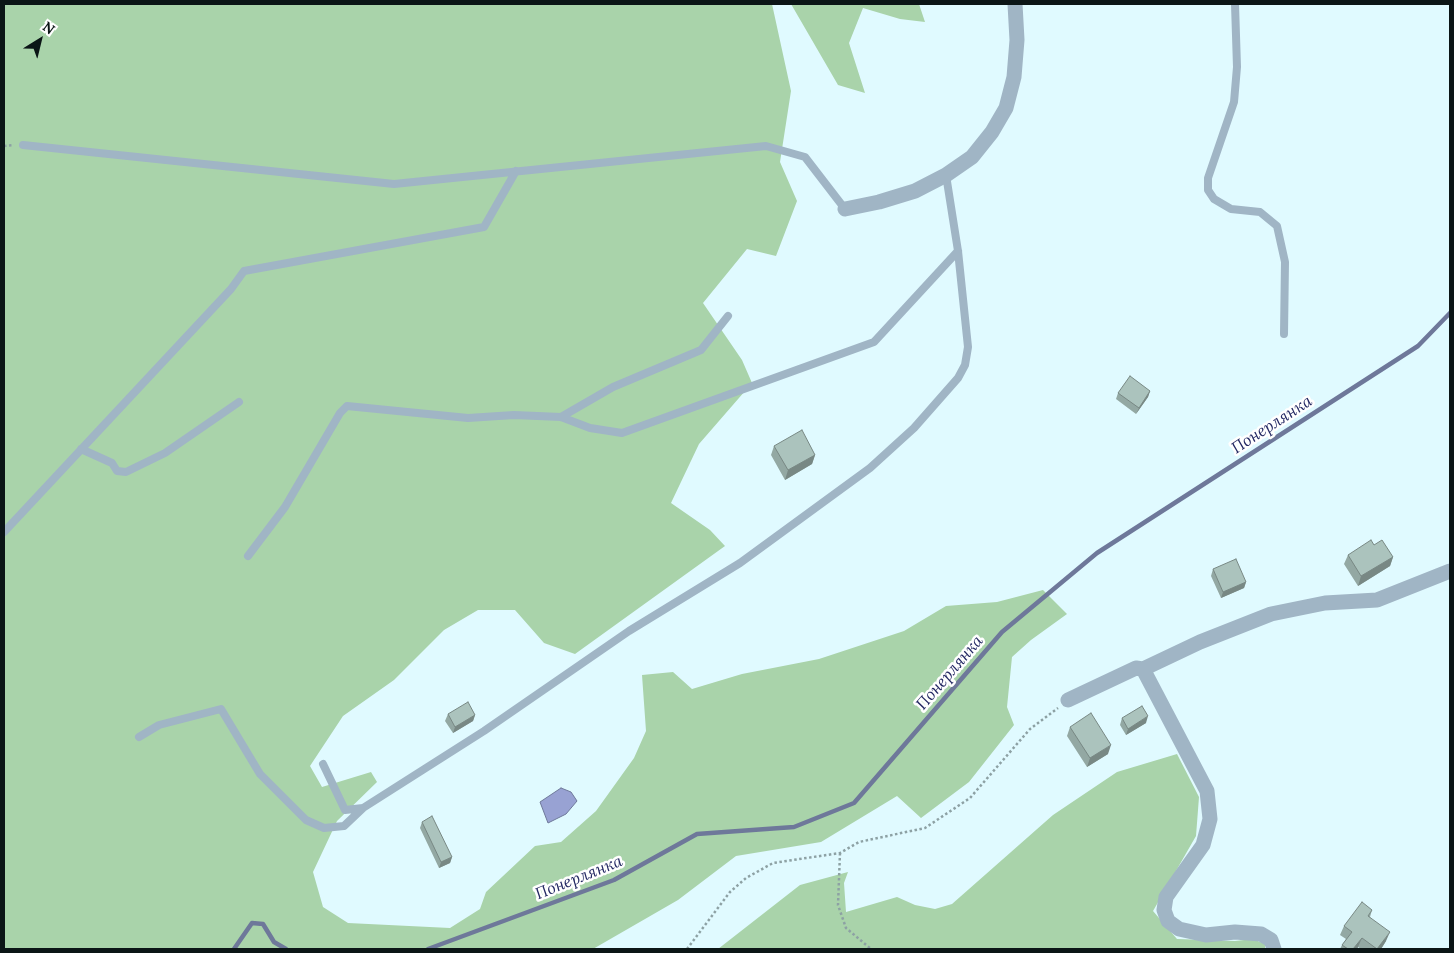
<!DOCTYPE html>
<html>
<head>
<meta charset="utf-8">
<style>
  body { margin:0 }
  #map { position:relative; width:1454px; height:953px; overflow:hidden; background:#e0faff; font-family:Lora,serif }
  canvas { display:block }
  .frame { position:absolute; inset:0; border:5px solid #0b1516; pointer-events:none }
  .north { position:absolute; left:15px; top:15px; width:50px; height:50px; -webkit-text-stroke:4px #fff; paint-order:stroke; rotate:36deg; font-size:14px; font-weight:700; line-height:20px; text-align:center; color:#0b1516 }
  .north::after { content:''; display:block; margin:auto; width:18px; height:22px; background:#0b1516; clip-path:polygon(50% 0,100% 100%,50% 72%,0 100%) }
</style>
</head>
<body>
<div id="map">
<canvas width="1454" height="953"></canvas>
<div class="frame"></div>
<div class="north">N</div>
</div>
<script>
const c = document.querySelector('canvas').getContext('2d');
c.lineJoin = 'round';
function fillPath(path, color) {
  c.fillStyle = color;
  c.fill(path, 'evenodd');
}
function shape(rows) {
  const path = new Path2D();
  for (const r of rows) {
    path.moveTo(r[0], r[1]);
    for (let i = 2; i < r.length; i += 2) path.lineTo(r[i], r[i + 1]);
  }
  return path;
}
function trace(path, color, width, dash) {
  c.strokeStyle = color;
  c.lineWidth = width;
  c.lineCap = dash ? 'butt' : 'round';
  c.setLineDash(dash || []);
  c.stroke(path);
}
function drawText(font, color, halo, rows, align = 'center') {
  c.font = font + ' Lora,serif';
  c.lineWidth = 5;
  c.setLineDash([]);
  c.textBaseline = 'middle';
  c.strokeStyle = halo;
  c.fillStyle = color;
  for (const [text, x, y, turn = 0] of rows) {
    c.save();
    c.translate(x, y);
    c.rotate((+turn || 0) * Math.PI / 180);
    c.textAlign = isNaN(turn) ? turn : align;
    if (halo) c.strokeText(text, 0, 0);
    c.fillText(text, 0, 0);
    c.restore();
  }
}
const forest = shape([
  [4,4,772,4,791,91,780,162,797,201,776,256,747,249,703,303,742,360,752,383,699,444,671,503,710,530,725,546,575,654,544,643,515,610,478,610,444,630,394,680,343,716,310,766,322,787,371,772,377,782,337,821,313,872,323,907,348,923,450,928,480,909,486,892,535,846,561,842,596,811,634,758,646,731,642,675,673,672,692,689,742,674,819,659,904,631,946,606,997,602,1043,590,1067,614,1031,640,1012,657,1007,707,1014,725,969,782,921,818,897,796,821,842,736,856,678,900,593,949,4,949],
  [791,4,919,4,925,22,900,19,863,8,849,43,865,93,838,85],
  [1177,754,1199,797,1196,836,1153,911,1177,939,1235,941,1253,939,1265,944,1265,949,718,949,800,885,848,872,844,883,846,912,897,897,915,905,935,909,952,904,1053,815,1117,772]
]);
const water = shape([
  [561,788,571,792,577,801,566,814,548,823,540,802,561,788]
]);
const stream = shape([
  [234,949,252,923,263,924,274,942,286,949],
  [428,949,614,880,697,834,794,827,854,803,1002,632,1097,553,1418,346,1450,313]
]);
const path = shape([
  [4,146,14,145],
  [840,853,838,905,846,928,871,949],
  [687,949,730,892,746,878,773,863,840,853,859,842,925,828,970,798,1030,729,1058,708]
]);
const lane = shape([
  [1235,4,1237,67,1234,102,1208,178,1208,190,1214,199,1231,209,1260,212,1277,226,1285,262,1284,334],
  [23,145,394,184,766,146,805,157,845,209],
  [561,417,613,387,701,350,728,316],
  [81,449,112,463,117,471,126,472,165,453,239,402],
  [4,532,231,289,244,271,484,227,516,171],
  [248,556,285,507,340,413,347,406,468,418,514,415,561,417,590,428,622,433,874,342,958,251],
  [139,737,159,725,221,709,260,774,306,820,324,828,344,826,363,808],
  [323,764,345,810,363,808,484,731,629,631,740,563,870,468,914,428,958,378,965,365,968,347,958,251,946,175]
]);
const street = shape([
  [845,209,879,202,915,191,946,175,972,157,992,132,1006,108,1014,77,1017,40,1015,4],
  [1143,669,1207,791,1210,819,1203,845,1166,897,1164,910,1168,921,1179,929,1206,935,1235,932,1261,934,1271,940,1274,949],
  [1068,700,1136,668,1143,669,1200,642,1271,614,1325,603,1377,600,1450,571]
]);
const wall = shape([
  [1150,391,1148,397,1136,414,1116,399,1118,393],
  [774,446,815,455,812,464,785,480,771,455],
  [1374,545,1393,557,1390,566,1358,586,1344,564,1348,555],
  [1213,569,1246,582,1244,588,1221,598,1211,576],
  [448,714,475,715,473,721,453,733,445,721],
  [1122,718,1146,723,1126,735,1120,725],
  [1070,727,1108,754,1087,767,1067,736],
  [422,822,452,857,450,863,439,868,420,828],
  [1372,910,1370,917,1386,941,1381,949,1361,949,1358,947,1357,949,1340,949,1342,945,1346,939,1340,935,1344,926]
]);
const shadedWall = shape([
  [1150,391,1148,397,1136,414,1139,408],
  [815,455,812,464,785,480,788,470],
  [1393,557,1390,566,1358,586,1361,576],
  [1246,582,1244,588,1221,598,1223,592],
  [475,715,473,721,453,733,455,727],
  [1148,716,1146,723,1126,735,1128,729],
  [1111,745,1108,754,1087,767,1090,758],
  [452,857,450,863,439,868,441,862],
  [1390,932,1386,941,1381,949,1377,949],
  [1362,938,1358,947,1357,949,1353,949]
]);
const building = shape([
  [1130,376,1150,391,1139,408,1118,393,1130,376],
  [802,430,815,455,788,470,774,446,802,430],
  [1371,540,1374,545,1382,540,1393,557,1361,576,1348,555,1371,540],
  [1236,559,1246,582,1223,592,1213,569,1236,559],
  [468,702,475,715,455,727,448,714,468,702],
  [1142,706,1148,716,1128,729,1122,718,1142,706],
  [1091,713,1111,745,1090,758,1070,727,1091,713],
  [432,816,452,857,441,862,422,822,432,816],
  [1362,902,1372,910,1368,916,1390,932,1377,949,1362,938,1353,949,1348,949,1342,945,1352,932,1344,926,1362,902]
]);
const waterNames = [
  ["Понерлянка",1272,425,-33],
  ["Понерлянка",950,673,-49],
  ["Понерлянка",579,878,-22]
];
fillPath(forest, '#a9d3aa');
fillPath(water, '#98a2d3');
trace(water, '#6e789a', 1);
trace(stream, '#6e789a', 4.5);
trace(path, '#8da1a4', 2.5, [2.5, 2.5]);
trace(lane, '#a0b5c5', 8);
trace(street, '#a0b5c5', 15);
fillPath(wall, '#93a8a3');
fillPath(shadedWall, '#788884');
fillPath(building, '#abc3bd');
trace(building, '#788884', 1);
drawText('italic 16px', '#222762', '#fff', waterNames);
</script>
</body>
</html>
